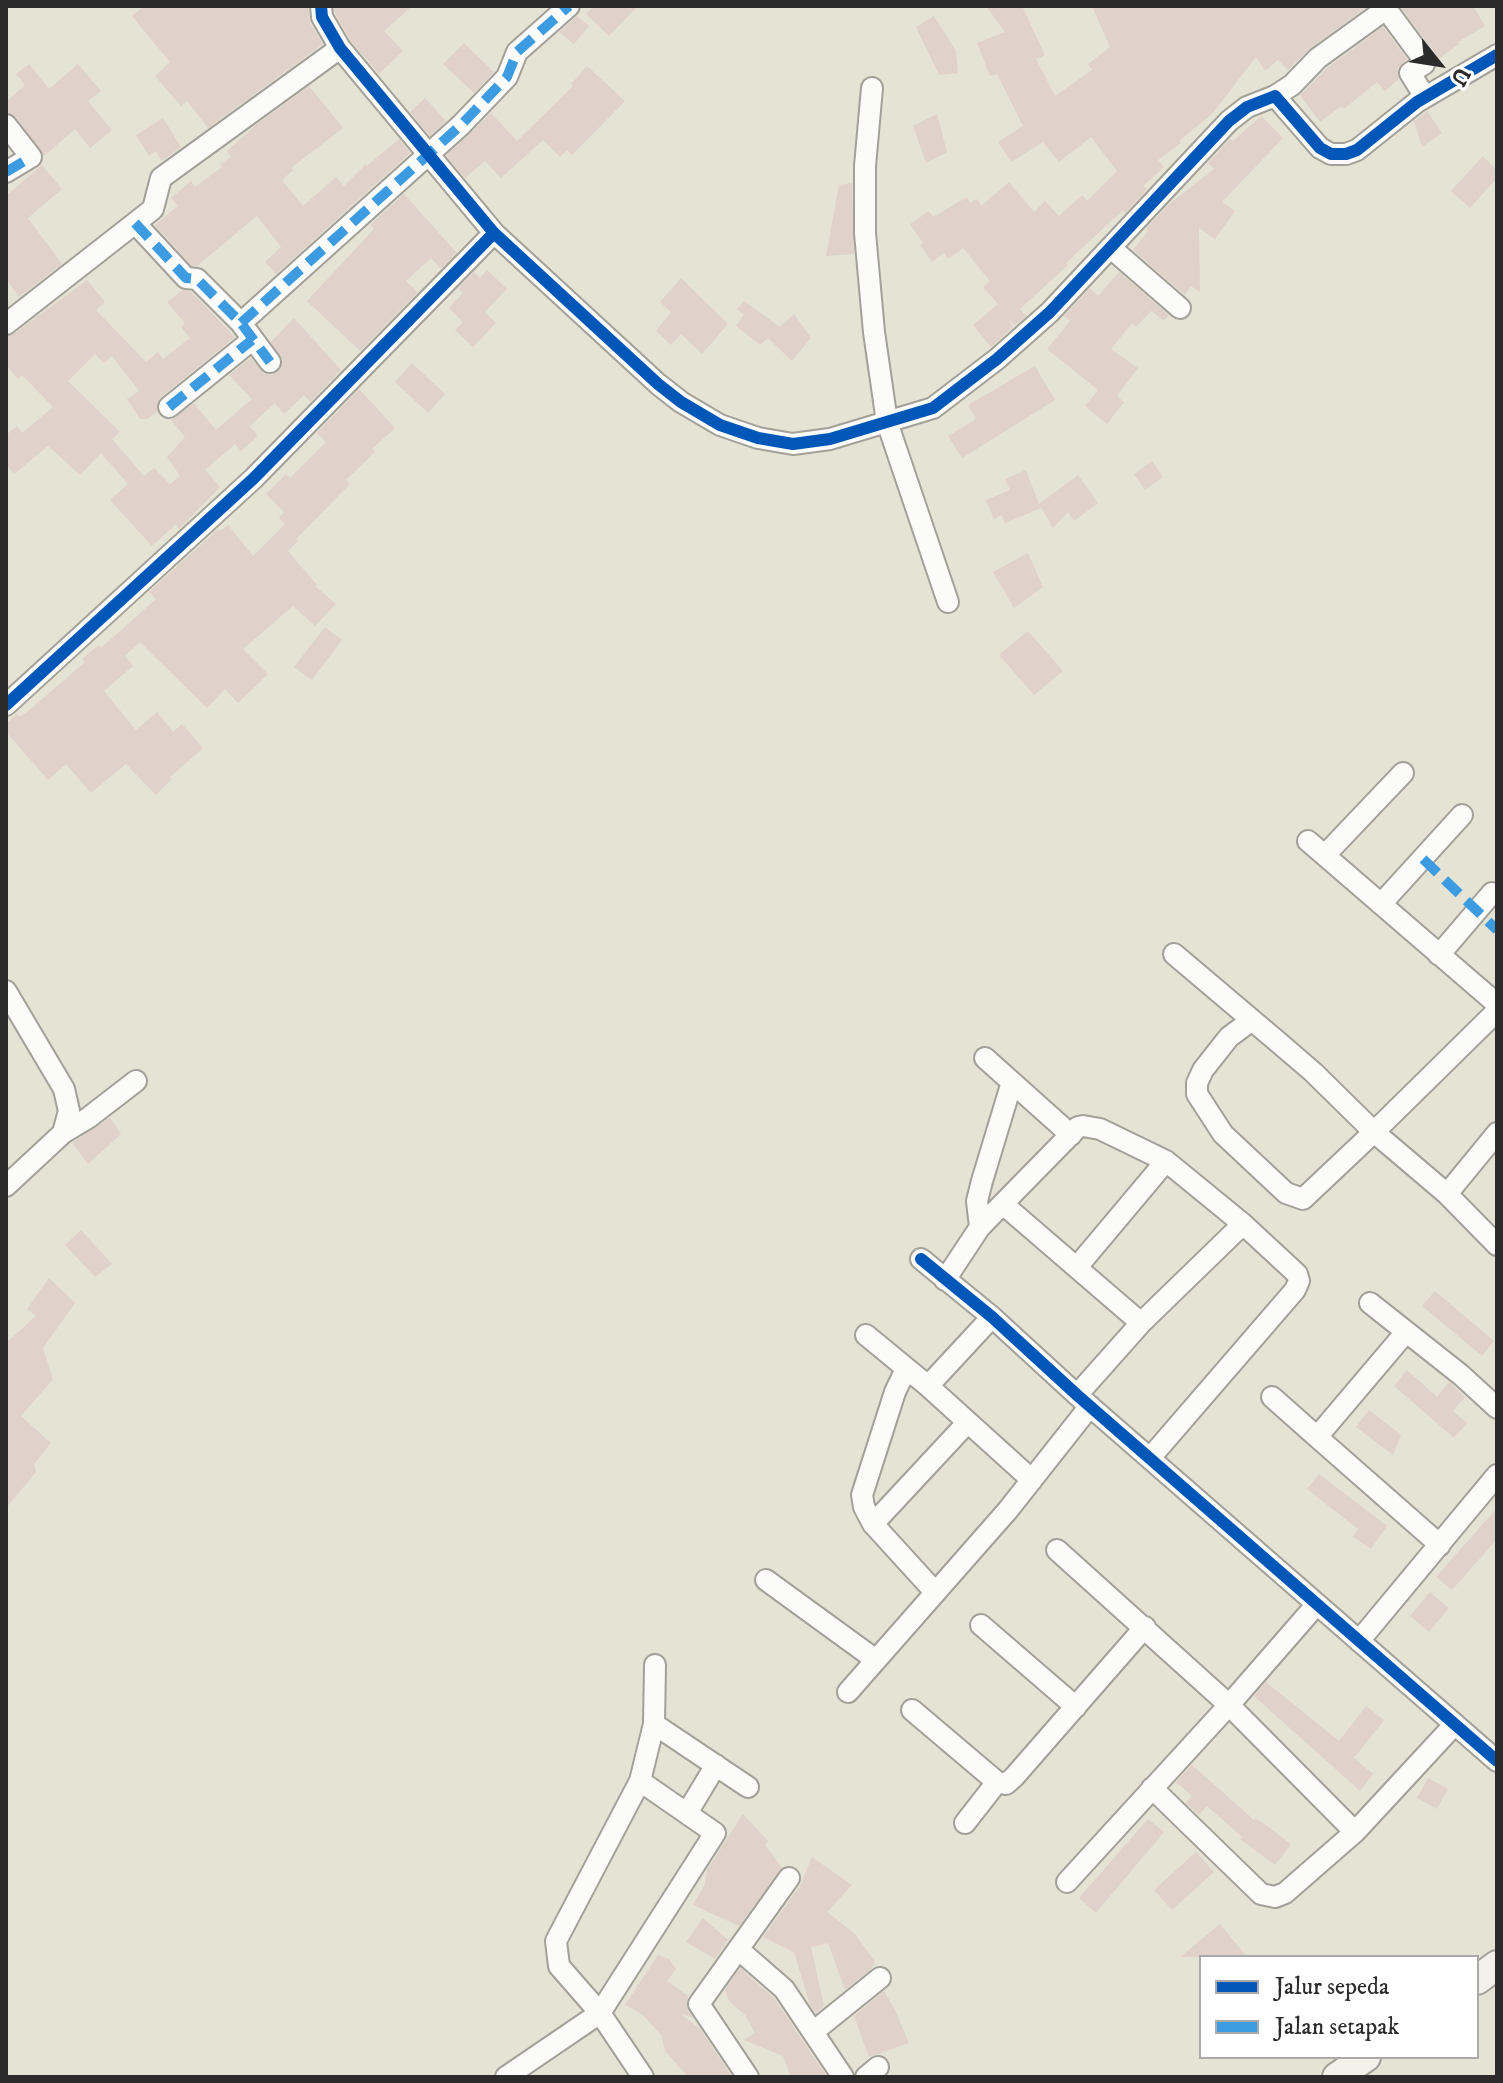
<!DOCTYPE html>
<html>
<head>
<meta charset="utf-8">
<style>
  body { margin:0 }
  #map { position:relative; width:1503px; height:2083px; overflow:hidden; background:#e5e3d4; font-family:"IM FELL DW Pica",serif }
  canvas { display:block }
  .frame { position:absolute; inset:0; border:8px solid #2b2b2b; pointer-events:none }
  .legend { position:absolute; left:1199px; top:1955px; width:280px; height:104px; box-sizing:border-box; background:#fff; border:2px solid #aaa; margin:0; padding:10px 14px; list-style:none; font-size:24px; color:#2b2b2b }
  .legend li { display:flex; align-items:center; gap:16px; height:40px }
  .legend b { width:40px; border:2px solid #aaa }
  .north { position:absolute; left:1399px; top:24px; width:80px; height:80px; -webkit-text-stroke:6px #fff; paint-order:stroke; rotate:120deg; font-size:22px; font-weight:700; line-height:32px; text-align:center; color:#2b2b2b }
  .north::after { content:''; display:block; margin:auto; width:28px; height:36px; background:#2b2b2b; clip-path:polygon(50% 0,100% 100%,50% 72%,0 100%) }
</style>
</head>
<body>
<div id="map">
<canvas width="1503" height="2083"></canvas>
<div class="frame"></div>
<ul class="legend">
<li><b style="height:10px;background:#0057b8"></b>Jalur sepeda</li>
<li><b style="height:10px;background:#3d9ce1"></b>Jalan setapak</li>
</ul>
<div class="north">U</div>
</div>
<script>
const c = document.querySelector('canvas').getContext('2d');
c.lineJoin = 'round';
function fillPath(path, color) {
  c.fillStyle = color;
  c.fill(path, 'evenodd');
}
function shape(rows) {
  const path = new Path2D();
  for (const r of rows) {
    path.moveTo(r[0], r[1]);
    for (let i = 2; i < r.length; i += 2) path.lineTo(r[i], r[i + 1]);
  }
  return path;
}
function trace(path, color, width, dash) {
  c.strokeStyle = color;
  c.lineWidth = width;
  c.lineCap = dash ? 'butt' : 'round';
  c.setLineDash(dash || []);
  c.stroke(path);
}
const building = shape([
  [144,6,308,6,310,23,323,44,208,128,187,101,181,106,155,76,170,62,132,16],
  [334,6,412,6,384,31,403,51,379,74,351,41,335,13],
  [594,6,638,6,609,36,586,14],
  [986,6,1022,6,1045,55,1036,59,1055,96,1092,70,1088,64,1110,47,1092,6,1368,6,1310,48,1288,70,1278,60,1265,71,1256,57,1212,114,1179,141,1181,143,1158,160,1164,167,1143,186,1147,189,1125,213,1122,211,1066,263,1068,265,1020,309,1026,316,1016,325,1008,319,1013,327,991,347,973,325,998,304,983,287,990,281,963,248,948,259,944,253,932,262,920,245,923,243,910,224,929,211,933,217,967,197,970,203,977,199,981,206,1009,182,1034,212,1045,201,1059,216,1082,195,1087,201,1117,171,1091,137,1059,162,1043,142,1011,162,998,142,1023,126,997,74,990,76,977,43,1005,32],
  [1400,6,1473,6,1485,26,1458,42,1459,44,1437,60,1434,52],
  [577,16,589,26,574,44,559,32],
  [934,16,956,51,958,73,939,75,916,27],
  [1383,27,1407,59,1398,68,1399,79,1385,91,1377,82,1344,109,1341,106,1320,122,1300,95,1327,68],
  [464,43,494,72,474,93,443,64],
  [29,64,49,89,78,64,101,91,88,101,112,130,90,148,75,129,44,156,16,117,6,112,6,102,25,85,16,74],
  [587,66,625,101,572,155,567,150,560,157,543,140,501,178,485,161,465,178,446,156,491,113,517,141,573,86,571,84],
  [309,86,343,128,291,168,293,170,282,180,303,206,336,177,344,186,366,164,367,166,399,139,410,153,276,274,265,262,281,247,257,216,197,266,192,266,155,225,178,206,171,198,191,181,195,187,222,167,220,164,231,157,227,151,256,125],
  [425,98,446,121,430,136,410,112],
  [1427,111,1442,133,1422,147,1414,121],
  [937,114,947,152,926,163,913,126],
  [1261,116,1283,138,1222,202,1235,211,1215,239,1199,228,1200,292,1191,286,1185,295,1133,250,1148,231,1146,229,1169,204,1214,169,1208,163,1230,139,1233,141],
  [163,118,181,147,162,161,156,151,149,156,136,135],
  [1483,156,1497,170,1497,178,1470,208,1451,191],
  [42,165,62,189,28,218,62,264,19,297,6,279,6,196],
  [852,183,854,254,826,256,839,185],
  [404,194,457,253,441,269,431,258,406,281,418,292,360,351,307,301,374,229,370,225],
  [487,270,507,289,485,312,496,323,473,347,455,330,463,322,449,308,463,293,458,288,474,272,480,278],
  [1119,272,1169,315,1164,321,1151,311,1136,327,1132,323,1111,349,1138,368,1117,396,1124,402,1107,424,1085,406,1098,390,1047,349,1070,321,1064,316,1090,288,1098,296],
  [681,278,728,324,702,354,681,334,671,345,656,331,671,312,660,302],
  [87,280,105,302,96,310,146,362,158,352,163,359,190,338,181,327,185,323,167,302,183,290,191,292,235,337,161,397,157,403,157,412,147,419,140,419,127,399,139,391,112,356,104,363,95,354,68,381,120,432,112,439,144,476,154,468,170,484,180,476,167,457,185,437,171,420,194,403,216,430,252,399,229,375,251,358,264,374,272,375,278,372,283,360,271,342,294,318,341,370,310,402,304,395,284,414,275,403,250,426,258,436,241,451,235,444,205,470,220,487,179,529,176,524,152,546,110,500,128,484,101,453,80,475,48,446,14,474,6,464,6,435,17,426,22,433,53,407,22,375,18,379,6,365,6,337,14,334],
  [744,301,780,327,794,314,811,338,792,361,768,338,760,345,736,326,744,315,737,309],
  [412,363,445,394,428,413,395,382],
  [1035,366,1055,400,962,458,948,436,976,419,968,405],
  [359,389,395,428,372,449,375,452,346,480,350,484,296,539,298,541,288,551,317,585,315,586,336,604,315,626,293,606,243,649,268,674,238,703,225,689,207,708,140,642,125,656,133,666,104,691,136,730,157,712,173,732,182,724,203,748,170,777,172,779,156,795,126,764,91,793,66,764,48,780,6,732,6,724,17,714,20,717,33,707,85,662,82,659,99,645,101,648,156,599,149,592,218,529,220,531,228,525,253,556,285,524,279,518,284,512,266,494,286,474,290,478,326,442,317,433],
  [1152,461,1163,477,1145,490,1134,474],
  [1026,470,1039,504,1078,475,1098,503,1074,521,1068,512,1053,528,1040,505,1041,508,1005,523,1002,515,994,519,986,500,1010,490,1005,479],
  [1028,553,1043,587,1014,608,993,572],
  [325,627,342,640,312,680,294,667],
  [1028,631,1063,671,1034,695,999,655],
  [110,1118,121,1134,88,1164,72,1143],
  [81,1230,112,1264,95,1277,65,1245],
  [49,1278,75,1303,43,1348,53,1379,21,1416,51,1443,34,1464,36,1472,6,1508,6,1343,36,1316,27,1309],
  [1435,1291,1494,1341,1482,1356,1422,1306],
  [1407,1370,1437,1397,1449,1382,1465,1397,1453,1411,1467,1423,1454,1438,1394,1386],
  [1369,1410,1401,1435,1393,1455,1356,1427],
  [1319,1474,1387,1526,1371,1549,1353,1537,1358,1529,1307,1489],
  [1497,1508,1497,1539,1452,1590,1436,1577],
  [1430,1592,1449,1608,1429,1632,1410,1616],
  [1266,1682,1339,1741,1366,1706,1384,1720,1354,1758,1373,1774,1360,1791,1254,1696],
  [1192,1765,1254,1820,1256,1818,1291,1844,1275,1865,1240,1839,1242,1837,1207,1806,1199,1815,1186,1803,1192,1796,1176,1782],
  [1428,1778,1448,1789,1437,1809,1417,1798],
  [743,1814,768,1841,765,1845,782,1868,739,1926,693,1905,705,1884,707,1870],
  [1148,1819,1164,1832,1096,1913,1079,1898],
  [1196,1852,1214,1872,1172,1910,1154,1890],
  [812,1857,852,1885,827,1912,855,1934,875,1962,871,1969,845,1990,828,1943,811,1947,824,2006,816,2013,810,2005,794,1952,763,1937,800,1886],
  [703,1918,728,1940,715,1959,686,1942],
  [1220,1924,1247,1957,1180,1957],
  [658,1955,669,1959,676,1969,667,1981,688,1996,686,2005,693,2018,680,2013,701,2030,732,2077,688,2077,665,2051,661,2035,643,2015,625,2005],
  [740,1968,774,1998,827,2077,791,2077,783,2056,744,2040,755,2033,745,2015,729,2001,725,1990],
  [884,1991,895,2010,909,2043,869,2057,854,2016]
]);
const minor = shape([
  [321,6,322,17,340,48,494,233,658,384,681,402,720,425,758,438,793,444,830,439,933,408,997,359,1050,312,1229,121,1247,107,1275,96,1320,148,1331,154,1346,154,1357,150,1417,102,1497,55],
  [1384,6,1424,60,1424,64,1410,73,1425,97],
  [872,88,865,166,865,233,874,332,887,422,948,602],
  [1275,96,1292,85,1318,58,1386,9],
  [6,125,31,157,6,172],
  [135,223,186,278,197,279,241,323,270,362],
  [1111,248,1180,308],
  [241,323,461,125,507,77,517,52,569,6],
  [6,324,153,209,161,178,340,48],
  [169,407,252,340],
  [6,705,254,478,494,233],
  [1308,841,1497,1004],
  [1325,855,1403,773],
  [1381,904,1462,815],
  [1174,954,1278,1042,1313,1072,1374,1132,1303,1199,1286,1193,1223,1134,1197,1094,1197,1083,1203,1070,1229,1037,1252,1020],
  [1439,955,1492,893],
  [6,991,64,1089,69,1111,63,1133,6,1186],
  [1497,1011,1374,1132,1447,1194,1497,1245],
  [985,1058,1071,1135],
  [63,1133,88,1118,136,1081],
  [1447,1194,1497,1133],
  [1004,1205,1141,1323],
  [980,1227,977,1201,982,1181,1012,1082],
  [921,1259,992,1317,1077,1395,1497,1761],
  [1077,1267,1166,1161],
  [945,1280,980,1227,1078,1127,1083,1126,1100,1129,1166,1161,1243,1224,1297,1274,1299,1281,1295,1290,1150,1458],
  [1370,1303,1461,1375,1497,1408],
  [1406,1332,1317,1437,1440,1545],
  [866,1335,928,1386,1032,1480],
  [906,1369,895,1392,862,1495,864,1507,873,1524,935,1592],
  [928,1386,992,1317],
  [1077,1395,1141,1323,1243,1224],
  [1272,1397,1317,1437],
  [873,1524,967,1423],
  [1057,1550,1229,1705,1317,1604],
  [766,1580,876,1660],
  [981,1625,1076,1707],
  [1359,1641,1497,1475],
  [848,1692,1008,1510,1090,1406],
  [912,1710,997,1782,1006,1784,1014,1777,1145,1627],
  [654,1724,748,1787],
  [1152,1788,1261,1894,1275,1897,1285,1893,1355,1832],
  [687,1813,716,1765],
  [965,1823,997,1782],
  [1067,1882,1229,1705,1355,1832,1455,1724],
  [738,1949,784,1989,843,2077],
  [813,2032,880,1978],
  [506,2077,600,2013,715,1833,640,1781],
  [643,2077,600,2013,559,1966,556,1941,640,1781,654,1724,655,1665],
  [748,2077,699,2004,789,1878],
  [866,2077,878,2067]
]);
const secondary = shape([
  [1477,1980,1497,1965],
  [1337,2077,1366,2057]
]);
const quiet = shape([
  [6,172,31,157],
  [135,223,186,278,197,279,241,323,270,362],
  [241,323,461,125,507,77,517,52,569,6],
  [169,407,252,340],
  [1423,859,1497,930]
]);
const cycleway = shape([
  [321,6,322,17,340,48,494,233,658,384,681,402,720,425,758,438,793,444,830,439,933,408,997,359,1050,312,1229,121,1247,107,1275,96,1320,148,1331,154,1346,154,1357,150,1417,102,1497,55],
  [6,705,254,478,494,233],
  [921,1259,992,1317,1077,1395,1497,1761]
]);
fillPath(building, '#e0d1ca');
trace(minor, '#a2a098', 24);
trace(secondary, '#a2a098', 32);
trace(minor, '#fbfbf9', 20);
trace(secondary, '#f3f1ea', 28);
trace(quiet, '#3d9ce1', 10, [20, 10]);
trace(cycleway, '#0057b8', 12);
</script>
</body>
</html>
